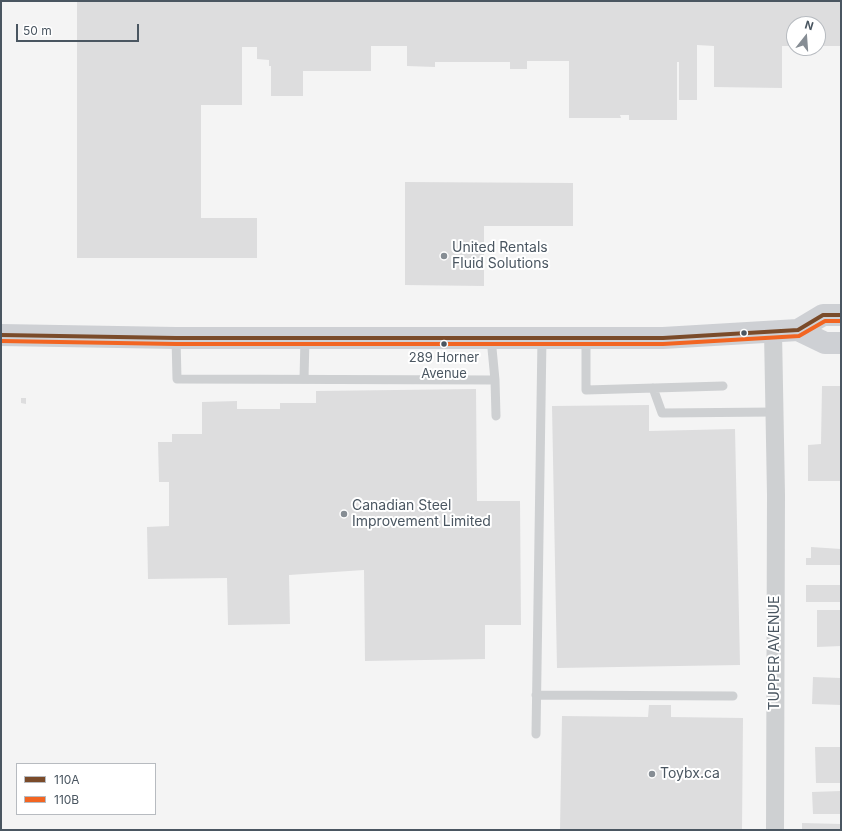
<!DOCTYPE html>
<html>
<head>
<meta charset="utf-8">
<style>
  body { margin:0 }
  #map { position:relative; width:842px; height:831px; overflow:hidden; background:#f4f4f4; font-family:Inter,sans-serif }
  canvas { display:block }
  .frame { position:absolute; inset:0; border:2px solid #4a5661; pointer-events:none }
  .legend { position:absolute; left:16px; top:763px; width:140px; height:52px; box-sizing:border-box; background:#fff; border:1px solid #b7bbc0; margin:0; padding:5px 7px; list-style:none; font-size:12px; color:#4a5661 }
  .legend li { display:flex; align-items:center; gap:8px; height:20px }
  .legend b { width:20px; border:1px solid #b7bbc0 }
  .north { position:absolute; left:786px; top:16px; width:40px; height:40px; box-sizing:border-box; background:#fff; border:1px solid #b7bbc0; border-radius:50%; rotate:17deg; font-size:11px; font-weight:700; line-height:16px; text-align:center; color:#4a5661 }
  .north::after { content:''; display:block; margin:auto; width:14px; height:18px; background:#868d94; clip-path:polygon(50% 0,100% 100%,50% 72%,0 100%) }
  .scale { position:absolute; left:16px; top:24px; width:123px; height:18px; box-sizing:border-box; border:2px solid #4a5661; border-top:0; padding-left:5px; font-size:12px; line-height:14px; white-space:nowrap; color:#4a5661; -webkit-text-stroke:3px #fff; paint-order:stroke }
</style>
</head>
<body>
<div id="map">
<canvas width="842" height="831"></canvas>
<div class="frame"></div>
<ul class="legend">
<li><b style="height:5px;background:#7a4b2a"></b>110A</li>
<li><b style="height:5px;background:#f26522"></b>110B</li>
</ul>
<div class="north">N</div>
<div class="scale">50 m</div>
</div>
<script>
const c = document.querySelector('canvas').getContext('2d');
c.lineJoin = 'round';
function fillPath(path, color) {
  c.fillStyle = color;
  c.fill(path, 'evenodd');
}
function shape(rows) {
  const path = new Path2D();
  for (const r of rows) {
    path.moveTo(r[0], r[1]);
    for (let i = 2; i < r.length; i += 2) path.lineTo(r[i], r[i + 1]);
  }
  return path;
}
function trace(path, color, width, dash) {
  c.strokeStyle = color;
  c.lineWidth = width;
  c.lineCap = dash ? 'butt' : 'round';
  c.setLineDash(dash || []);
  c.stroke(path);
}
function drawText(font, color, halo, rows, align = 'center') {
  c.font = font + ' Inter,sans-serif';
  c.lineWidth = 4;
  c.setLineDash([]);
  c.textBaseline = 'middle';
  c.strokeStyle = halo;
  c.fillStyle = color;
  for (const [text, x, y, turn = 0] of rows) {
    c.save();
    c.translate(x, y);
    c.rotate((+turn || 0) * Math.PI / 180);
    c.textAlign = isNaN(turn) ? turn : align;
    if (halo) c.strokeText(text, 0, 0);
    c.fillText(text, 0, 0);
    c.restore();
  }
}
const building = shape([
  [77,1,841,1,841,46,818,46,818,24,794,24,794,46,782,46,782,88,714,87,714,46,697,45,697,100,679,100,679,62,677,62,677,120,629,120,629,115,620,115,621,118,569,118,569,61,527,61,527,69,510,69,510,62,435,62,435,67,407,66,407,46,371,46,371,71,303,71,303,96,271,96,271,66,269,66,269,60,257,59,257,47,242,47,242,105,201,105,201,218,257,218,257,258,77,258],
  [405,182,573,183,573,226,484,226,484,286,405,285],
  [822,386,841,386,841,481,808,481,808,445,821,444],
  [476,389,477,501,520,501,521,625,485,625,485,659,365,661,364,570,289,575,290,624,228,625,227,578,148,579,147,527,169,526,169,482,159,482,158,442,172,442,172,434,202,434,202,402,237,401,237,409,280,409,280,403,316,403,316,391],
  [21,398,26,398,26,404,21,403],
  [649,405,649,431,735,429,740,665,557,668,552,406],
  [811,547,841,549,841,565,806,565,806,558,811,558],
  [806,585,841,585,841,602,806,602],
  [817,610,841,610,841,646,817,647],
  [813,677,841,678,841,705,812,704],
  [649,705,671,705,671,717,743,718,742,830,560,830,562,716,648,717],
  [815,747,841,747,841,783,816,783],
  [841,791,841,814,813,814,812,792],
  [802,823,841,824,841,830,802,830]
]);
const service = shape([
  [176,338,177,379,495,380],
  [491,338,495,380,496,416],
  [586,338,586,390,723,386],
  [304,379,305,338],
  [653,388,662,413,775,412],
  [536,695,733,696],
  [536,734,542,338]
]);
const minor = shape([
  [773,332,776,495,775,830]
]);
const secondary = shape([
  [798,330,825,343,841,343],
  [1,335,176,338,663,338,798,330,823,315,841,315]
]);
const bus1 = shape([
  [1,335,176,338,663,338,798,330,823,315,841,315]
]);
const bus2 = shape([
  [1,341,176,344,663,344,799,336,825,321,841,321]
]);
const markers = [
  [444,256,4,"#868d94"],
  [744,333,3.5,"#4a5661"],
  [444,344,3.5,"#4a5661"],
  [344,514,4,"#868d94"],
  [652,774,4,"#868d94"]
];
const busNames = [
  ["289 Horner",444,358],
  ["Avenue",444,374]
];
const poiNames = [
  ["United Rentals",452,248],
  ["Fluid Solutions",452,264],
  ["Canadian Steel",352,506],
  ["Improvement Limited",352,522],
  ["Toybx.ca",660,774]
];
const streetNames = [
  ["TUPPER AVENUE",775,653,-90]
];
fillPath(building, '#ddddde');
trace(service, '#ced0d2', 9);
trace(minor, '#ced0d2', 18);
trace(secondary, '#ced0d4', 22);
trace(bus1, '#7a4b2a', 4);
trace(bus2, '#f26522', 4);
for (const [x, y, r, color] of markers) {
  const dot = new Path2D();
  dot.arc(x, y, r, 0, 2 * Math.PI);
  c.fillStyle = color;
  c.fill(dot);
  trace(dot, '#fff', 1.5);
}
drawText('13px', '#4a5661', '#fff', busNames);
drawText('14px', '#4a5661', '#fff', poiNames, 'left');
drawText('14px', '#4a5661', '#fff', streetNames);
</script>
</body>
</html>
